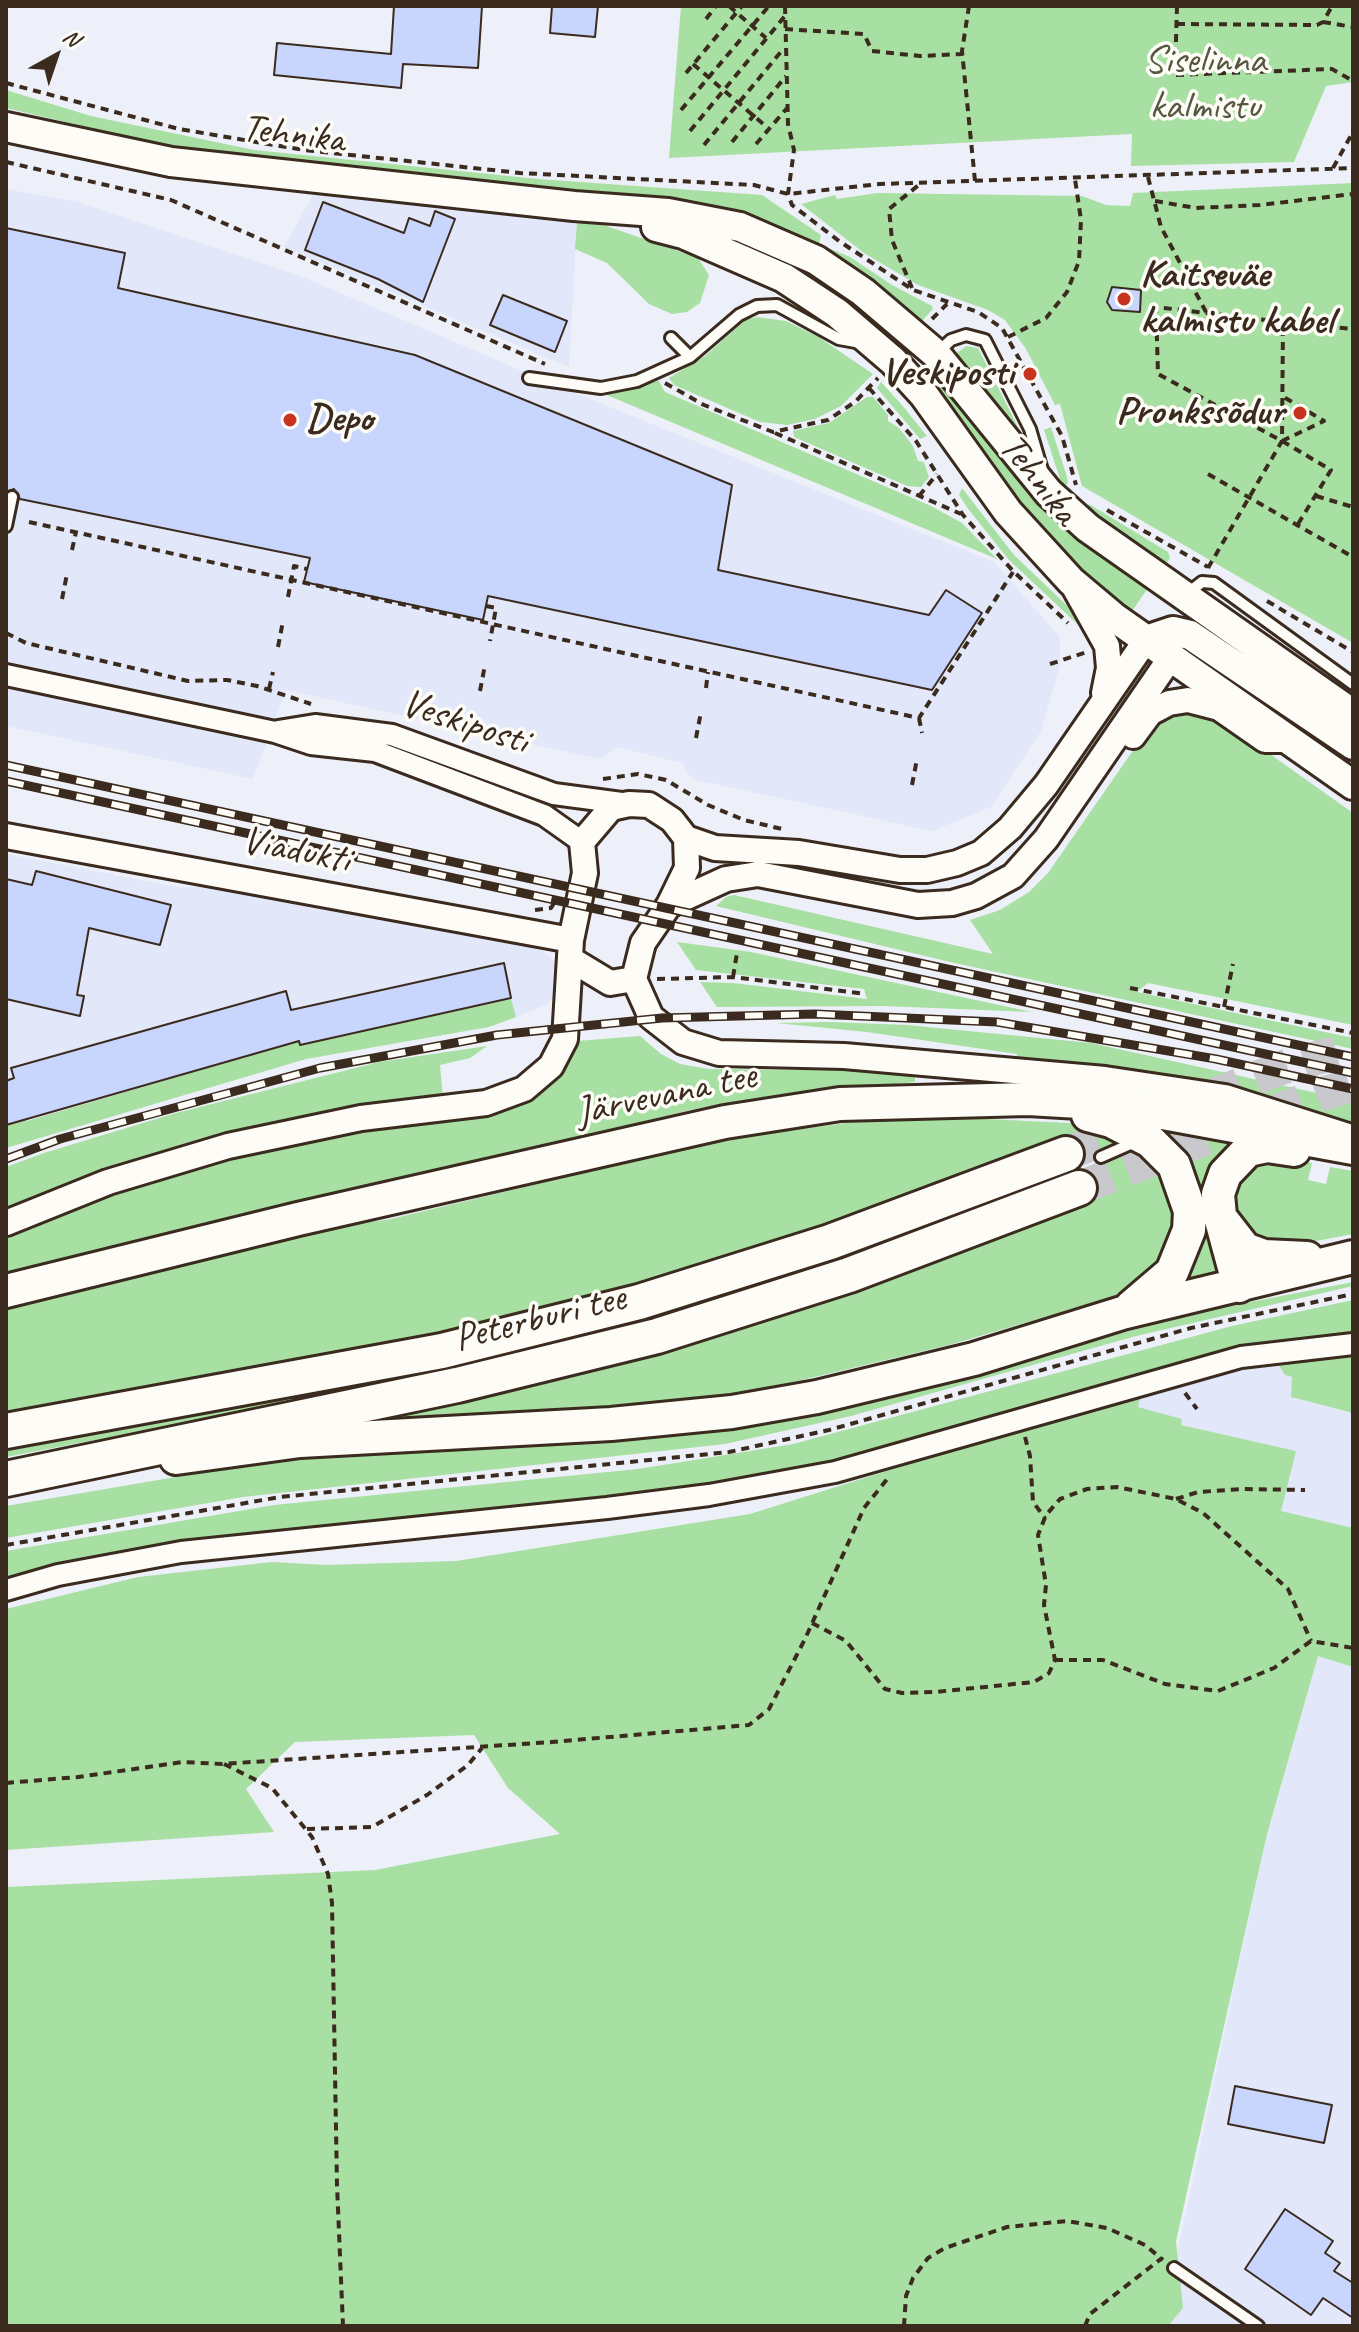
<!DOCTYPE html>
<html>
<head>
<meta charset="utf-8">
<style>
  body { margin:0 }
  #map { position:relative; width:1359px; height:2332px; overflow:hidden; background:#edf0f8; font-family:Caveat,sans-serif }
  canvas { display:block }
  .frame { position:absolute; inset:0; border:8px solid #3b2a1e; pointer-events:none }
  .north { position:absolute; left:16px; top:16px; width:80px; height:80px; -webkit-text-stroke:6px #fdfcf7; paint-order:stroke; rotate:40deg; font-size:22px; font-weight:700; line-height:32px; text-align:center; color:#3b2a1e }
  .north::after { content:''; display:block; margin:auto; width:28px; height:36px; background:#3b2a1e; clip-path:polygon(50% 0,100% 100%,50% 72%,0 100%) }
</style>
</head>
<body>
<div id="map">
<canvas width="1359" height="2332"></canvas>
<div class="frame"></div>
<div class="north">N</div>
</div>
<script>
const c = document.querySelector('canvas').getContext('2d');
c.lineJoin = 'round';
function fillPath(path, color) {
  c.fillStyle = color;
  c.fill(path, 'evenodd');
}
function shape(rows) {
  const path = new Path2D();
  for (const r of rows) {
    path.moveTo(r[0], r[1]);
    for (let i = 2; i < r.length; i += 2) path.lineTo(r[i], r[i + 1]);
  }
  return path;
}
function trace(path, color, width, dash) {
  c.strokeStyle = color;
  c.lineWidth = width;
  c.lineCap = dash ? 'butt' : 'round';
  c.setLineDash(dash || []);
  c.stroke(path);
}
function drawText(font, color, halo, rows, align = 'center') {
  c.font = font + ' Caveat,sans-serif';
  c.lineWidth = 7;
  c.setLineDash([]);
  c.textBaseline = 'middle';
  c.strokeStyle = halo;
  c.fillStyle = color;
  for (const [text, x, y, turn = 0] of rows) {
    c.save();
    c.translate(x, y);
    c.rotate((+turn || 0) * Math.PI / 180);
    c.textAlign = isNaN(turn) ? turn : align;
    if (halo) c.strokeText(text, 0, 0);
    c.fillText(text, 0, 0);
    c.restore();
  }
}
const built = shape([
  [6,189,74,201,298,275,548,382,994,562,1060,637,1060,665,1041,731,991,807,932,831,692,779,682,763,617,747,600,759,286,690,253,779,6,726],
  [314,193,577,222,569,367,284,247],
  [6,854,183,888,212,885,536,945,558,964,559,990,548,1004,516,1017,511,999,300,1045,299,1041,6,1125],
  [1274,1358,1285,1374,1292,1377,1297,1399,1353,1413,1353,1528,1280,1511,1295,1451,1181,1425,1182,1419,1137,1407,1141,1391],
  [1318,1656,1353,1665,1353,2326,1171,2326,1168,2296,1267,1834]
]);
const green = shape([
  [681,6,1353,6,1353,82,1326,86,1294,162,1131,166,1132,134,669,158],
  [6,90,91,116,254,150,538,179,762,195,821,235,819,244,850,257,892,285,932,306,933,309,921,322,838,258,758,221,231,155,142,140,6,108],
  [1353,183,1353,643,1082,486,1060,404,1055,405,1026,349,1005,320,988,310,918,285,864,253,801,204,835,195,837,199,877,193,1082,196,1106,205,1130,206,1133,193],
  [577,222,604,225,698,258,709,275,700,303,687,312,672,314,649,304,607,263,575,249],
  [810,274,837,289,903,341,896,348,808,278],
  [757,317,786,321,817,336,873,374,841,406,815,419,787,425,760,422,674,385,669,378,705,356,745,320],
  [966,346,978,348,1026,443,957,359,957,353],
  [941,380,1013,473,1042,504,1098,553,1148,588,1130,614,1102,592,1033,523,938,393],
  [659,381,665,392,931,506,962,523,997,559,602,393],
  [881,382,901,404,927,436,920,439,877,388],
  [867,397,873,397,888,415,888,421,899,428,913,446,918,461,924,462,929,477,921,487,907,486,794,437,793,431,829,423],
  [1051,427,1067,477,1068,483,1063,488,1044,430],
  [962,488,1014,555,1080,618,1089,635,1009,560,969,510,959,495],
  [1089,504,1168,552,1170,558,1164,567,1085,510],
  [1191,708,1222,720,1353,813,1353,1025,1148,983,1137,992,1353,1038,1353,1049,950,962,716,906,726,897,734,895,993,954,970,920,1000,910,1029,892,1048,873,1150,726,1160,716],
  [677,942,751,952,1032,1012,884,1006,717,1007,700,982,733,983,867,999,864,989,696,970],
  [511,999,516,1017,489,1027,306,1059,6,1148,6,1125,26,1119,27,1121,299,1041,301,1045],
  [829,1022,907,1025,1091,1043,1353,1101,1353,1125,1124,1072,1016,1059,1017,1054,867,1032,776,1023],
  [640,1036,661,1054,680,1064,709,1069,915,1071,915,1082,756,1098,690,1110,6,1277,6,1233,158,1175,322,1134,497,1111,522,1103,543,1090,559,1072,577,1041],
  [487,1046,470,1058,440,1065,443,1098,6,1212,6,1167,44,1153,176,1113,379,1062],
  [946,1117,1069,1123,1095,1127,1129,1141,1078,1159,1083,1172,1140,1149,1157,1164,1177,1220,1167,1256,1123,1294,949,1345,718,1400,406,1420,400,1417,400,1413,586,1372,680,1344,1086,1198,1061,1137,866,1212,643,1284,406,1343,6,1417,6,1305,279,1236,391,1219,724,1139,869,1120],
  [1157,1126,1234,1140,1213,1166,1223,1272,1180,1286,1194,1254],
  [1277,1155,1312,1163,1308,1180,1326,1184,1330,1167,1353,1171,1353,1234,1300,1244,1261,1241,1238,1223,1231,1191,1240,1172],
  [1353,1282,1353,1286,1136,1336,851,1416,725,1444,243,1497,6,1538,6,1506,275,1460,383,1449,703,1430,776,1421,917,1390,1194,1313],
  [1353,1300,1353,1335,1302,1339,1240,1351,812,1469,751,1482,6,1582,6,1551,274,1505,638,1469,793,1444,1232,1326],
  [1353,1347,1353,1413,1291,1397,1292,1377,1285,1375,1274,1358],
  [460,1361,462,1370,6,1457,6,1446],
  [1141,1391,1138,1407,1182,1419,1181,1425,1296,1451,1281,1511,1353,1528,1353,1667,1318,1656,1267,1834,1176,2241,1183,2308,1168,2326,6,2326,6,1887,375,1870,560,1834,508,1788,474,1735,295,1742,246,1789,274,1832,6,1850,6,1609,138,1577,272,1562,326,1565,456,1561,750,1514]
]);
const building = shape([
  [394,6,482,6,478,68,403,64,401,88,274,75,277,43,391,54,394,6],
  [552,6,598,6,595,37,550,33,552,6],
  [323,202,404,233,409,218,430,226,435,211,455,219,423,302,378,279,305,250,323,202],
  [6,228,125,253,118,288,415,355,732,485,718,570,929,615,946,590,982,613,932,690,488,596,483,620,304,582,310,558,20,499,14,489,6,492,6,228],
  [1112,287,1141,290,1140,312,1112,310,1107,302,1112,287],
  [503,295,567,321,555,352,490,325,503,295],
  [36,871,171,905,160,945,89,928,77,995,84,996,80,1016,6,999,6,879,32,885,36,871],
  [504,963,511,998,300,1045,299,1041,6,1125,6,1081,14,1078,11,1068,286,991,291,1010,504,963],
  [1235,2086,1332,2105,1324,2143,1228,2124,1235,2086],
  [1285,2209,1333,2241,1325,2253,1340,2263,1334,2271,1353,2283,1353,2318,1323,2298,1311,2315,1245,2269,1285,2209]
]);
const trunkTunnel = shape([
  [1066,1154,1284,1067,1353,1048],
  [1079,1188,1318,1095,1353,1085]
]);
const path = shape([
  [729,6,766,38],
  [785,6,788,124,794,150,788,194,792,205,839,241,913,290,978,312,1002,328,1062,436,1076,485],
  [969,6,962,51,975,181],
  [1177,6,1175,75,1332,69,1353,81],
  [706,19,716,6],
  [1323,22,1353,27],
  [1177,24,1317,25,1323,22,1332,6],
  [785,29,864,34,872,51,920,56,963,54],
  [693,64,769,129],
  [686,73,742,6],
  [6,83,179,129,304,150,520,173,754,185,788,194,880,184,1353,168],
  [681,110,769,6],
  [690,131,785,16],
  [732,142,786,76],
  [756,144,788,107],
  [704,145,784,48],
  [6,162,171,200,545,364],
  [1333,168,1353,132],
  [1148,177,1161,227,1206,312],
  [1155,201,1196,208,1260,205,1353,194],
  [912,288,892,240,889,209,920,184],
  [932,319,947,304],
  [1284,322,1353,329],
  [1008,337,1046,318,1067,292,1079,261,1081,220,1075,179],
  [665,383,704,405,773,432,828,420,855,402,878,378],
  [869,388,916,441,963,515,1013,571,1068,623],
  [775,433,961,514],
  [1282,441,1324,421,1282,396],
  [1208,474,1353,557],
  [919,496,937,474],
  [1316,496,1353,507],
  [1107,510,1208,567],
  [29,522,919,718,1013,572],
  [72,550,76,532],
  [1208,568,1282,441,1283,322,1156,307,1158,374,1282,441,1331,470,1298,524],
  [288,597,294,566,307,569],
  [62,599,67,574],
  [1267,601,1353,652],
  [486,606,496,608,490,641],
  [6,633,26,643,188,681,227,680,257,686,311,704],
  [278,647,283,621],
  [1050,664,1087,652],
  [706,688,708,672],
  [269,689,273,672],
  [480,691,485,665],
  [919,718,922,733],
  [696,738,701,712],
  [603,779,638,774,666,780,708,805,744,820,782,829],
  [912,785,917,759],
  [535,910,551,908,557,898],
  [733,977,737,953],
  [657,979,733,977,866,994],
  [1130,988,1353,1033],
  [1224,1007,1233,964],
  [1185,1393,1197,1409],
  [1025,1437,1030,1456,1033,1502,1045,1518],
  [1176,1499,1198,1492,1242,1489,1305,1490],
  [6,1545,280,1497,729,1452,829,1430,1191,1328,1353,1294],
  [812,1623,846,1641,885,1689,902,1693,935,1692,1034,1682,1049,1673,1055,1660,1044,1605,1046,1585,1038,1535,1046,1515,1060,1499,1087,1489,1117,1487,1176,1499,1203,1513,1288,1589,1311,1641],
  [1055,1660,1103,1660,1165,1684,1218,1691,1274,1668,1311,1641,1353,1648],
  [224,1764,272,1788,312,1837,328,1874,332,1903,337,2185,343,2326],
  [6,1783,78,1777,183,1762,222,1764,552,1742,749,1725,769,1709,805,1639,864,1508,888,1478],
  [307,1829,372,1827,427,1795,468,1765,482,1748],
  [904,2326,906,2296,913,2278,928,2258,945,2248,1007,2227,1067,2221,1107,2228,1145,2245,1163,2260],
  [1085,2326,1090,2314,1162,2258]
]);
const service = shape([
  [671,338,690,357],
  [529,378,601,388,637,381,690,357,739,315,757,306,777,305,839,339,861,343],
  [924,389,936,354,951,340,966,335,985,340,1030,429,1042,470],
  [6,526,12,497],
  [1188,593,1202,582,1214,583,1353,684],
  [1101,1157,1135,1142],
  [1174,2268,1258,2326]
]);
const minor = shape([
  [6,675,275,732,311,744,375,751,544,815,582,842],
  [278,731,315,725,392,735,554,794,629,804],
  [6,1590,58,1575,181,1552,607,1508,709,1495,835,1472,1241,1357,1353,1344]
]);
const tertiary = shape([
  [1074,587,1107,646,1109,668,1104,693],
  [1133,736,1150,713,1169,703,1188,700,1219,708,1265,740,1290,740],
  [6,836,571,940],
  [686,838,715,848,799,853,900,870,927,870,957,863,981,853,1010,828,1046,785,1146,640],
  [669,905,726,879,758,874,918,905,952,903,976,896,1013,876,1046,839,1171,657],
  [572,960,610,983,634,979],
  [6,1223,108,1182,228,1146,361,1118,486,1103,524,1089,551,1066,565,1039,571,940,585,873,582,842,611,808,629,804,649,805,672,820,686,838,687,868,669,905,643,943,634,979,651,1017,683,1042,719,1053,844,1056,1105,1079,1225,1097,1351,1137]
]);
const secondary = shape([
  [6,127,171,162,574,206,668,213,740,227,816,260,863,292,936,354,1049,493,1088,528,1353,714],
  [656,227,683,234,784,278,837,313,893,361,924,395,1008,512,1071,581,1115,618,1353,785],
  [1146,640,1173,631,1190,635,1353,745]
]);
const primary = shape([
  [1088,1115,1111,1121,1150,1141,1174,1165,1190,1211,1189,1230,1172,1272,1131,1307],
  [1224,1222,1245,1249,1264,1256,1307,1258],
  [1239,1286,1220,1216,1218,1194,1225,1174,1248,1150,1267,1146,1294,1150],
  [6,1291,298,1219,725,1122,840,1104,1028,1099,1114,1104,1353,1148],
  [176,1458,300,1441,611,1424,732,1412,817,1397,974,1359,1122,1313,1353,1257]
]);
const trunk = shape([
  [6,1431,442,1351,639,1302,830,1242,1066,1154],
  [6,1479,457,1385,657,1336,849,1275,1079,1188]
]);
const rail = shape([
  [6,765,1353,1057],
  [6,781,1353,1073],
  [6,1159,60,1139,320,1068,497,1035,662,1018,815,1014,997,1022,1216,1059,1353,1089]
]);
const markers = [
  [1124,299,8,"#c8321e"],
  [1030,374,8,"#c8321e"],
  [1300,413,8,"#c8321e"],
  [290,420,8,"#c8321e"]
];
const parkNames = [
  ["Siselinna",1205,62],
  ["kalmistu",1205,108]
];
const streetNames = [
  ["Tehnika",293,135,7],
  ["Tehnika",1038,480,52],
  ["Veskiposti",465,723,18],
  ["Viadukti",296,851,11],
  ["Järvevana tee",666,1095,-12],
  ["Peterburi tee",540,1319,-14]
];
const poiNames = [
  ["Kaitseväe",1140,276],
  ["kalmistu kabel",1140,322],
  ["Veskiposti",1014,374,"right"],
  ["Pronkssõdur",1284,413,"right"],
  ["Depo",306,420]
];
fillPath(built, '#e2e8f9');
fillPath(green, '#a8dfa2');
fillPath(building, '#c8d5fc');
trace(building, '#3b2a1e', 2);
trace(trunkTunnel, '#c9c8cc', 34, [34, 17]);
trace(service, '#3b2a1e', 16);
trace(minor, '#3b2a1e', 26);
trace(tertiary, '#3b2a1e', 30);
trace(secondary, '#3b2a1e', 34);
trace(primary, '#3b2a1e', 38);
trace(trunk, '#3b2a1e', 40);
trace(path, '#3b2a1e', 4, [8, 6]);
trace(service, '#fdfcf7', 10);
trace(minor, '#fdfcf7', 20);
trace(tertiary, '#fdfcf7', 24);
trace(secondary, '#fdfcf7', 28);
trace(primary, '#fdfcf7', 32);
trace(trunk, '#fdfcf7', 34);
trace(rail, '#3b2a1e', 9);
trace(rail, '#fdfcf7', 6, [18]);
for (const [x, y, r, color] of markers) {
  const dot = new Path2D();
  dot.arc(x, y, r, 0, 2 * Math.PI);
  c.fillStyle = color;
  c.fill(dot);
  trace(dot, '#fdfcf7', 3);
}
drawText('40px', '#56573f', '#fdfcf7', parkNames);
drawText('40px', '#3b2a1e', '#fdfcf7', streetNames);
drawText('bold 40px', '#3b2a1e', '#fdfcf7', poiNames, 'left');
</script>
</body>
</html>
